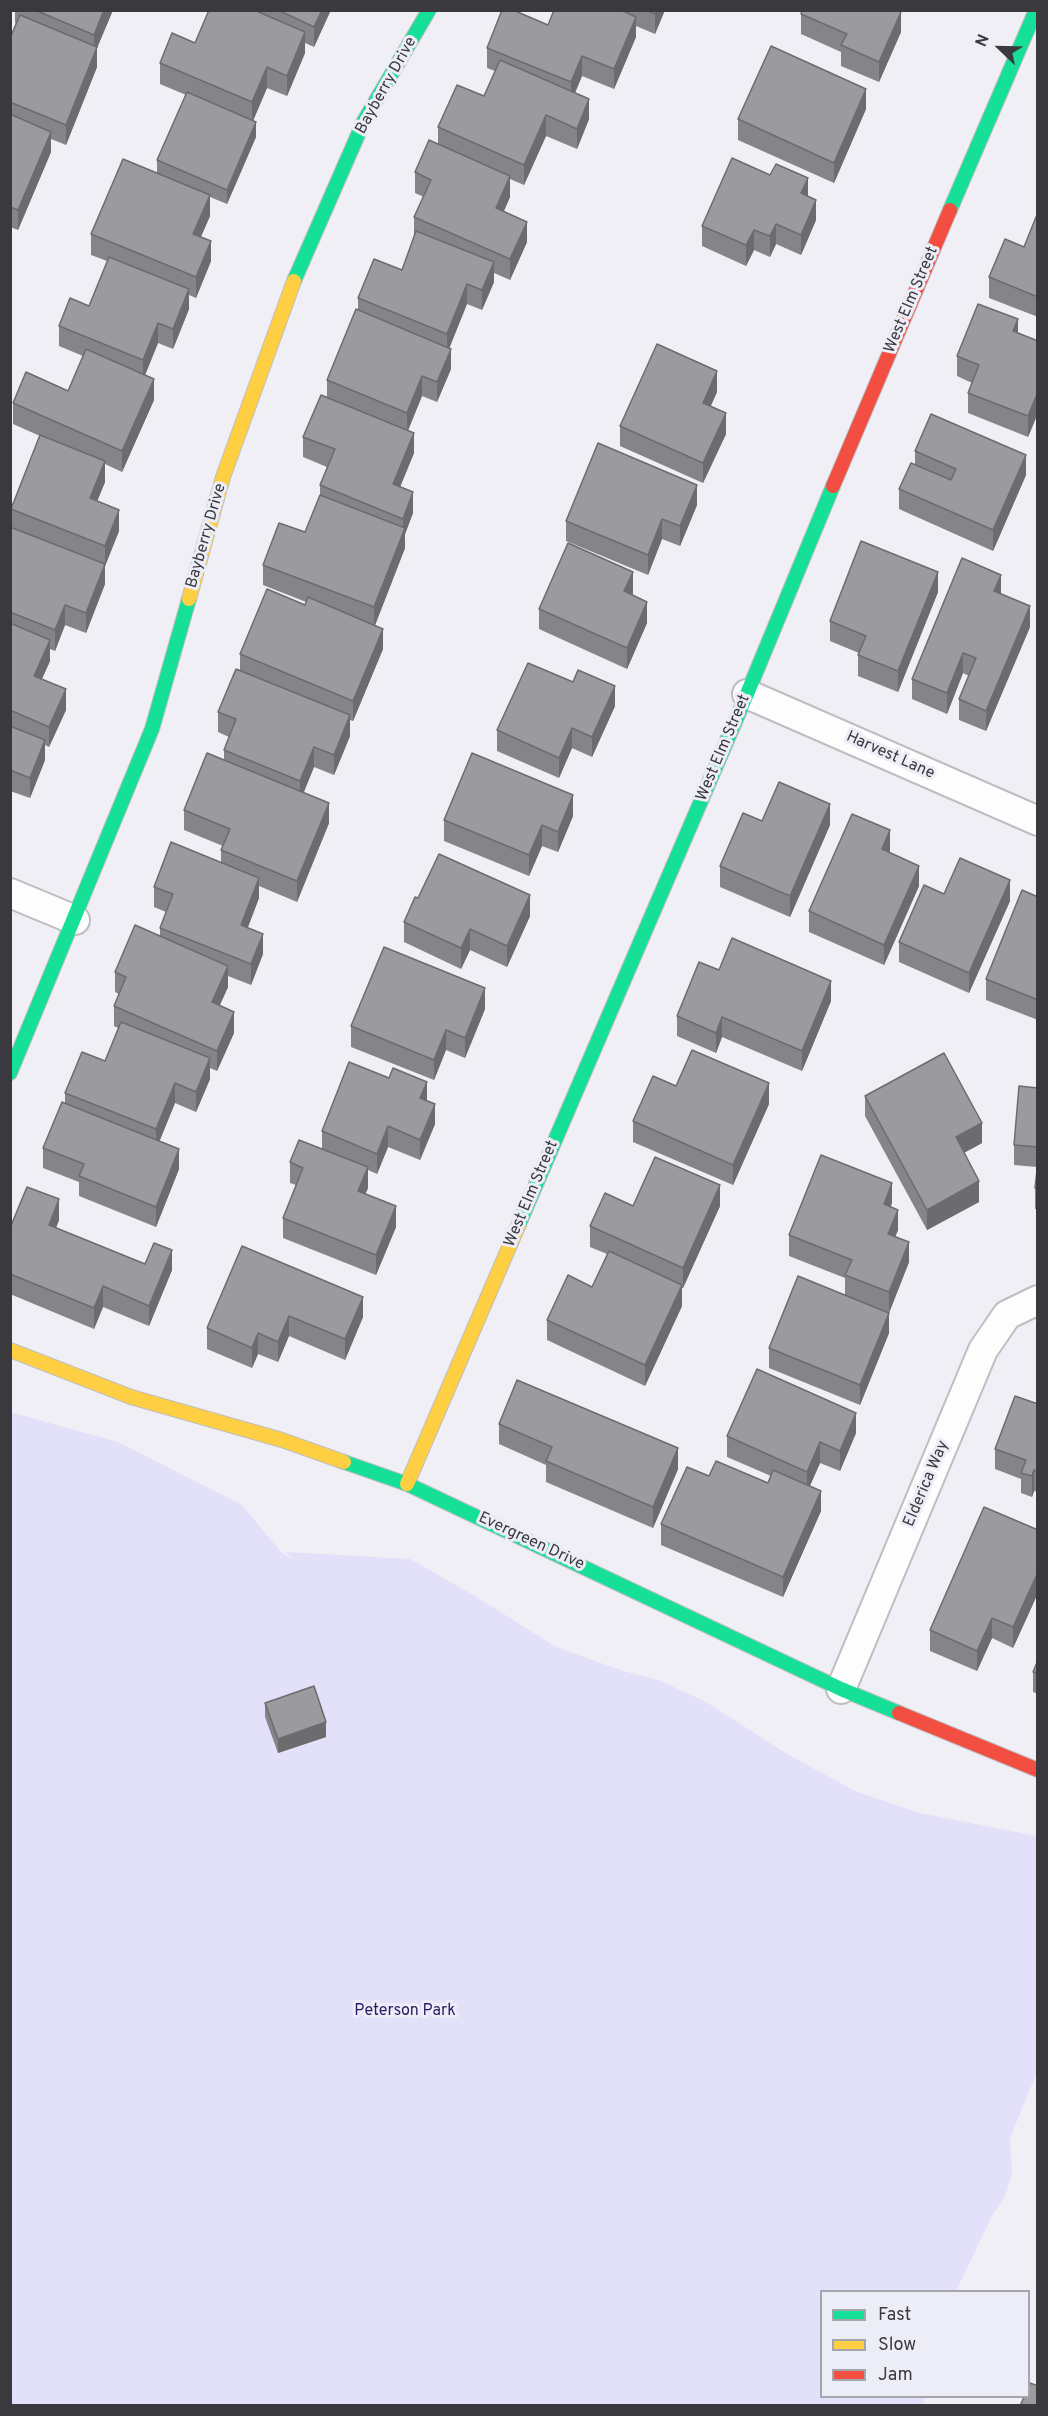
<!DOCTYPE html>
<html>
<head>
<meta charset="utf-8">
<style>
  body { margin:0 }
  #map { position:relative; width:1048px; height:2416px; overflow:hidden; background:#efeff5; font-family:Overpass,sans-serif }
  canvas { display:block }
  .frame { position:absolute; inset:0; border:12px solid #3a3a3e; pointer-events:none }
  .legend { position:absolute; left:820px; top:2290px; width:210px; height:108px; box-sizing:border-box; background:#ededf7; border:2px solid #a5a5ad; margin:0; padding:8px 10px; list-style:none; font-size:18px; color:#3a3a3e }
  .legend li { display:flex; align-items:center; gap:12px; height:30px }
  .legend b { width:30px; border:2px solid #a5a5ad }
  .north { position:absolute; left:970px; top:18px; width:60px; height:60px; -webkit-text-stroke:4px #ededf7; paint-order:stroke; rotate:293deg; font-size:16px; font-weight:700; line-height:24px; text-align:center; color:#3a3a3e }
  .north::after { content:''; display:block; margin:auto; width:21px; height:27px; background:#3a3a3e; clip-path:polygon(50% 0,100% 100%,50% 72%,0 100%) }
</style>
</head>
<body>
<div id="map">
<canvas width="1048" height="2416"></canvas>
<div class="frame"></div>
<ul class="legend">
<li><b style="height:8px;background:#16e098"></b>Fast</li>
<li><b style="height:8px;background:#ffcf43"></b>Slow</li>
<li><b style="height:8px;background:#f24e42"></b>Jam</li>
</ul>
<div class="north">N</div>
</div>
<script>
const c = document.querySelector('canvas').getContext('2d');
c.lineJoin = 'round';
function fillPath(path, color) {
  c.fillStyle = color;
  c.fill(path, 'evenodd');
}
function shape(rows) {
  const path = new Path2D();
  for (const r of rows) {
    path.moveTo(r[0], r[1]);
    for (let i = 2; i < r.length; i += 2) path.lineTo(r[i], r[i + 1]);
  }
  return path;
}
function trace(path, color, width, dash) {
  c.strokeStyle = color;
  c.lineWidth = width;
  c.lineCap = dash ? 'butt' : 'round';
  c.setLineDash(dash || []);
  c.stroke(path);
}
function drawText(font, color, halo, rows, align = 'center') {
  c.font = font + ' Overpass,sans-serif';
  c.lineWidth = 6;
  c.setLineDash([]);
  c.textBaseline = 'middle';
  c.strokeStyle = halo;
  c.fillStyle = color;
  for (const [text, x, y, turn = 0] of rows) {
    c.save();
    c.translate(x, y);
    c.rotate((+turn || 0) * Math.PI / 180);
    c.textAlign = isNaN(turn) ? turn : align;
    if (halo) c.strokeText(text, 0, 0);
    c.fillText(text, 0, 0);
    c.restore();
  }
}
const green = shape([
  [10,1412,118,1442,242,1505,281,1552,295,1561,285,1552,410,1559,475,1596,556,1647,623,1671,658,1680,706,1702,787,1754,855,1791,919,1813,1037,1836,1037,2072,1010,2138,1012,2174,1006,2194,992,2216,956,2291,822,2292,822,2396,925,2397,923,2405,11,2405]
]);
const street = shape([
  [747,694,1038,821],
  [10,893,75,920],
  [841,1689,983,1350,1007,1315,1038,1300]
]);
const fast = shape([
  [950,210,1036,10],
  [294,281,364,121,429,10],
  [10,1073,152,729,189,599],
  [519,1224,747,694,833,486],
  [344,1462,407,1484,841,1689,899,1713]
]);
const slow = shape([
  [189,599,223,477,294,281],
  [10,1350,131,1397,282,1440,344,1462],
  [407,1484,519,1224]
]);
const jam = shape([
  [833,486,950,210],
  [899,1713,1038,1770]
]);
const wall = shape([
  [15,10,113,10,97,48,97,67,66,145,51,139,51,152,18,230,10,227,10,38,16,23,15,23],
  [256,10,330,10,330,12,314,47,305,43,305,53,287,96,267,88,253,121,256,137,227,204,210,197,210,216,201,237,211,261,196,298,189,295,189,309,173,349,158,343,145,375,154,400,122,472,105,464,105,482,97,501,119,531,105,566,105,584,86,633,65,625,55,651,50,649,50,661,42,679,66,710,49,747,45,745,45,760,30,798,10,791,11,509,40,436,13,424,13,403,68,391,83,356,59,346,59,326,89,306,107,261,91,255,91,234,157,174,157,160,186,95,160,84,160,63,195,43,272,18],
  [554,10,665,10,655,34,636,26,636,37,614,89,582,76,575,93,589,119,577,149,546,136,524,185,510,179,510,197,504,211,527,242,510,280,494,273,494,282,482,310,467,304,449,348,451,369,437,402,422,396,408,430,414,453,400,487,413,513,405,534,405,548,375,625,383,649,353,721,350,720,350,736,334,775,314,767,303,792,329,823,297,902,259,886,259,898,248,927,263,954,251,985,228,976,228,987,219,1006,234,1033,217,1071,210,1068,210,1079,196,1112,175,1103,159,1141,179,1169,156,1227,79,1196,79,1182,43,1168,43,1148,65,1103,65,1093,105,1061,118,1028,114,1026,114,1006,119,994,115,992,115,972,160,936,160,928,166,912,154,907,154,887,221,862,221,850,223,846,184,830,184,810,224,760,224,750,229,737,218,732,218,712,240,670,240,654,305,605,306,602,263,585,263,565,305,532,320,496,320,485,327,467,303,457,303,437,327,397,327,380,358,310,358,298,402,270,414,237,414,217,424,197,415,193,415,172,438,144,438,127,484,96,495,71,487,68,487,48,548,25],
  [801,14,901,32,879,82,841,66,841,52,801,34],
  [866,109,834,183,738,140,738,119],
  [808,196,816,220,801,255,776,244,770,257,754,250,746,266,702,246,702,226],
  [1038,212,1038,317,989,298,989,277,1024,247],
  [1018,333,1038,341,1038,413,1028,437,968,413,968,393,972,383,957,376,957,356],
  [717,392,710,406,726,434,703,483,620,446,620,426],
  [915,451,1026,475,993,551,899,509,899,489,915,464],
  [697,505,680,546,662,539,648,575,566,541,566,521],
  [938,592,898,692,858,676,858,655,859,653,830,641,830,621],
  [633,593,632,595,647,623,627,669,539,629,539,609],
  [1001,594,1030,627,986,731,959,720,959,699,969,676,963,673,947,714,912,699,912,679],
  [615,706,592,757,572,748,559,778,497,751,497,730],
  [573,816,558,852,542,846,529,876,444,841,444,820],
  [762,821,830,825,790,917,720,887,720,866],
  [890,851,889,852,919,886,884,965,809,932,809,911],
  [944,894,1010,901,969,993,899,962,899,942],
  [1038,897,1038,1020,986,1000,986,979],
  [418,898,530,916,507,967,470,950,461,969,404,942,404,922],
  [831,1001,802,1071,722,1037,716,1053,677,1036,677,1016],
  [485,1009,465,1058,446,1050,434,1080,351,1047,351,1026],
  [676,1086,769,1104,733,1185,633,1142,633,1121],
  [1038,1088,1038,1209,1035,1209,1035,1188,1037,1167,1014,1165,1014,1145],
  [865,1096,982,1143,964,1153,979,1202,927,1230,865,1116],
  [427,1101,435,1124,420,1160,388,1147,377,1174,368,1170,368,1188,365,1194,396,1227,376,1275,283,1238,283,1218,296,1185,290,1183,290,1162,322,1149,322,1131],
  [892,1203,890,1207,898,1230,895,1237,909,1262,889,1313,889,1333,860,1405,769,1368,769,1348,845,1295,845,1278,789,1256,789,1235],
  [633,1206,720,1206,683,1288,682,1288,682,1306,645,1386,547,1340,547,1320,592,1287,607,1254,590,1247,590,1226],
  [59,1220,56,1228,145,1264,172,1270,149,1326,103,1307,94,1329,10,1294,10,1228],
  [242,1246,363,1317,345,1360,289,1336,278,1362,258,1354,252,1368,207,1349,207,1328],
  [1038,1404,1038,1492,1034,1491,1032,1497,1021,1493,1021,1479,995,1469,995,1449],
  [499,1424,678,1469,653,1528,546,1482,546,1465,499,1444],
  [856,1433,840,1471,820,1463,810,1486,821,1511,783,1597,661,1545,661,1524,709,1476,768,1483,771,1476,727,1457,727,1436],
  [1038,1530,1038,1593,1013,1648,992,1638,977,1671,930,1651,930,1630],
  [1038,1660,1038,1694,1033,1692,1033,1672],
  [265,1703,326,1737,278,1753,265,1717]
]);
const shadedWall = shape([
  [104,10,113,10,97,48,97,67,66,145,66,125,94,55,94,35],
  [322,10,330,10,330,12,314,47,314,27],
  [657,10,665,10,655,34,655,14],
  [901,12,901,32,879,82,879,62],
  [636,17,636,37,614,89,614,69],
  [305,32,305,53,287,96,287,76],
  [582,56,582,76,571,102,571,82],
  [267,67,267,88,252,123,252,102],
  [866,89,866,109,834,183,834,163],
  [589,99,589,119,577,149,577,129],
  [546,115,546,136,524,185,524,165],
  [256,122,256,137,227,204,227,190],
  [51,132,51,152,18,230,18,210],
  [510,176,510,197,496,228,496,208],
  [808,178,808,198,801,193],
  [210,195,210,216,193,254,193,234],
  [816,200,816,220,801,255,801,235],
  [527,222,527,242,510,280,510,259],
  [776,224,776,244,770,257,770,236],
  [754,230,754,250,746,266,746,245],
  [211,241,211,261,196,298,196,277],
  [494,262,494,282,482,310,482,290],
  [467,284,467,304,447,354,447,334],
  [189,289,189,309,173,349,173,329],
  [1018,319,1018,340,1013,331],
  [158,323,158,343,143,380,143,360],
  [451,349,451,369,437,402,437,382],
  [717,371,717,392,703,424,703,403],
  [422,376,422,396,407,433,407,413],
  [154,379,154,400,122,472,122,451],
  [1038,392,1038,413,1028,437,1028,416],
  [726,413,726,434,703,483,703,463],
  [414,433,414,453,393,504,393,484],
  [1026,455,1026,475,993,551,993,530],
  [105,461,105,482,90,519,90,498],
  [697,485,697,505,680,546,680,526],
  [413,492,413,513,405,534,405,548,374,628,374,607,403,533,403,519],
  [119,510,119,531,105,566,105,584,86,633,86,613,105,565,105,546],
  [662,519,662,539,648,575,648,555],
  [633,572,633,593,624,612,624,591],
  [938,572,938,592,898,692,898,671],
  [1001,575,1001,595,994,591],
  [647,602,647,623,627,669,627,648],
  [65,605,65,625,55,651,55,630],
  [1030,606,1030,627,986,731,986,711],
  [383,629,383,649,353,721,353,701],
  [50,640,50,661,34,696,34,676],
  [963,653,963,673,947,714,947,693],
  [615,686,615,706,592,757,592,737],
  [66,689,66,710,49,747,49,727],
  [350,715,350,736,334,775,334,755],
  [572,728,572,748,559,778,559,758],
  [45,740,45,760,30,798,30,778],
  [314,747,314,767,300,802,300,781],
  [573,795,573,816,558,852,558,832],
  [329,803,329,823,297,902,297,881],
  [830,804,830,825,790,917,790,896],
  [542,825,542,846,529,876,529,855],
  [890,830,890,851,882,870,882,849],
  [919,866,919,886,884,965,884,945],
  [259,878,259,898,241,945,241,925],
  [1010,880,1010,901,969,993,969,973],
  [530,895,530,916,507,967,507,946],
  [470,929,470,950,461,969,461,948],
  [263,934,263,954,251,985,251,964],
  [228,966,228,987,212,1023,212,1002],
  [831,981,831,1001,802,1071,802,1051],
  [485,988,485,1009,465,1058,465,1038],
  [234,1012,234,1033,217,1071,217,1051],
  [722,1017,722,1037,716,1053,716,1033],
  [446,1030,446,1050,434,1080,434,1060],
  [210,1058,210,1079,196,1112,196,1092],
  [427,1082,427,1102,420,1098],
  [175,1083,175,1103,156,1150,156,1129],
  [769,1083,769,1104,733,1185,733,1165],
  [435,1104,435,1124,420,1160,420,1140],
  [982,1123,982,1143,956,1157,956,1137],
  [388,1126,388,1147,377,1174,377,1154],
  [179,1149,179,1169,156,1227,156,1207],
  [368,1167,368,1188,358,1212,358,1191],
  [979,1181,979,1202,927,1230,927,1210],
  [892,1183,892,1203,884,1225,884,1204],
  [720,1185,720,1206,683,1288,683,1268],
  [59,1199,59,1220,49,1245,49,1225],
  [396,1206,396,1227,376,1275,376,1255],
  [898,1210,898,1230,888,1254,888,1234],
  [909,1242,909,1262,889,1313,889,1292],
  [172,1250,172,1270,149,1326,149,1306],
  [682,1285,682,1306,645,1386,645,1365],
  [103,1286,103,1307,94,1329,94,1308],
  [363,1297,363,1317,345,1360,345,1339],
  [889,1313,889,1333,860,1405,860,1385],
  [289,1316,289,1336,278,1362,278,1342],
  [258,1333,258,1354,252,1368,252,1348],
  [856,1413,856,1433,840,1471,840,1451],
  [820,1442,820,1463,807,1492,807,1472],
  [678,1448,678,1469,653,1528,653,1507],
  [1034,1470,1034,1491,1032,1497,1032,1476],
  [821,1491,821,1511,783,1597,783,1577],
  [1038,1572,1038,1593,1013,1648,1013,1627],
  [992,1618,992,1638,977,1671,977,1651],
  [326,1722,326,1737,278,1753,278,1739]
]);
const building = shape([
  [35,10,104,10,94,35,35,10],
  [209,10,254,10,305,32,287,76,267,67,252,102,160,63,172,33,195,43,209,10],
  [278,10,322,10,314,27,278,10],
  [502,10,513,10,548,25,554,10,621,10,636,17,614,69,582,56,571,82,487,48,502,10],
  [647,10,657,10,655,14,647,10],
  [802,10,897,10,901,12,879,62,841,45,847,34,801,14,802,10],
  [20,15,97,47,66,125,10,102,10,38,20,15],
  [771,46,866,89,834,163,738,119,771,46],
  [500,60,589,99,577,129,546,115,524,165,438,127,457,85,484,96,500,60],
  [187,92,256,122,227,190,157,160,187,92],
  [10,114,51,132,18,210,10,207,10,114],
  [429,140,510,176,496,208,527,222,510,259,414,217,431,180,415,172,429,140],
  [732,158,770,175,776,164,808,178,801,193,816,200,801,235,776,224,770,236,754,230,746,245,702,226,732,158],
  [123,159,210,195,193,234,211,241,196,277,91,234,123,159],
  [1038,212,1038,297,989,277,1005,239,1024,247,1038,212],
  [416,231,494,262,482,290,467,284,447,334,358,298,374,259,402,270,416,231],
  [109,257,189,289,173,329,158,323,143,360,59,326,70,298,89,306,109,257],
  [978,304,1018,319,1013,331,1038,341,1038,392,1028,416,968,393,979,365,957,356,978,304],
  [356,309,451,349,437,382,422,376,407,413,327,380,356,309],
  [657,344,717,371,703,403,726,413,703,463,620,426,657,344],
  [86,349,154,379,122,451,13,403,26,372,68,391,86,349],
  [321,395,414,433,393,484,413,492,403,519,320,485,335,449,303,437,321,395],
  [931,414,1026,455,993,530,899,489,911,463,951,480,956,469,915,451,931,414],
  [40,435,105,461,90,498,119,510,105,546,11,509,40,435],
  [598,443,697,485,680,526,662,519,648,555,566,521,598,443],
  [320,495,405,528,374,607,263,565,279,523,305,532,320,495],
  [10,527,105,564,86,613,65,605,55,630,10,612,10,527],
  [861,541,938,572,898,671,858,655,866,636,830,621,861,541],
  [568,543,633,572,624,591,647,602,627,648,539,609,568,543],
  [962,558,1001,575,994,591,1030,606,986,711,959,699,976,658,963,653,947,693,912,679,962,558],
  [267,589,305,605,308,597,383,629,353,701,240,654,267,589],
  [10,623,50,640,34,676,66,689,49,727,10,710,10,623],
  [528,663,573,682,578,670,615,686,592,737,572,728,559,758,497,730,528,663],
  [236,669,350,715,334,755,314,747,300,781,224,750,236,719,218,712,236,669],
  [10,726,45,740,30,778,10,770,10,726],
  [207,753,329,803,297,881,221,850,230,829,184,810,207,753],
  [472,753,573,795,558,832,542,825,529,855,444,820,472,753],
  [779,782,830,804,790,896,720,866,743,813,762,821,779,782],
  [852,814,890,830,882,849,919,866,884,945,809,911,852,814],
  [171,842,259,878,241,925,263,934,251,964,160,928,173,894,154,887,171,842],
  [439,854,530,895,507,946,470,929,461,948,404,922,415,897,418,898,439,854],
  [960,858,1010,880,969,973,899,942,924,885,944,894,960,858],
  [1022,890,1038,897,1038,1000,986,979,1022,890],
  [135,925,228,966,212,1002,234,1012,217,1051,114,1006,126,977,115,972,135,925],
  [732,938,831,981,802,1051,722,1017,716,1033,677,1016,699,962,719,970,732,938],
  [384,947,485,988,465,1038,446,1030,434,1060,351,1026,384,947],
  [121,1022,210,1058,196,1092,175,1083,156,1129,65,1093,82,1052,105,1061,121,1022],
  [692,1050,769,1083,733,1165,633,1121,653,1076,676,1086,692,1050],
  [944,1053,982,1123,956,1137,979,1181,927,1210,865,1096,944,1053],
  [349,1062,389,1078,393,1068,427,1082,420,1098,435,1104,420,1140,388,1126,377,1154,322,1131,349,1062],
  [1019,1086,1038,1088,1038,1147,1014,1145,1019,1086],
  [62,1102,179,1149,156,1207,79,1176,84,1164,43,1148,62,1102],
  [299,1140,368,1167,358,1191,396,1206,376,1255,283,1218,303,1168,290,1162,299,1140],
  [821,1155,892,1183,884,1204,898,1210,888,1234,909,1242,889,1292,845,1275,852,1260,789,1235,821,1155],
  [655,1157,720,1185,683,1268,590,1226,605,1193,633,1206,655,1157],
  [1038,1161,1038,1189,1035,1188,1038,1161],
  [27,1187,59,1199,49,1225,145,1264,154,1243,172,1250,149,1306,103,1286,94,1308,10,1274,10,1228,27,1187],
  [242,1246,363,1297,345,1339,289,1316,278,1342,258,1333,252,1348,207,1328,242,1246],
  [609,1251,682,1285,645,1365,547,1320,568,1275,592,1287,609,1251],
  [798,1276,889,1313,860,1385,769,1348,798,1276],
  [757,1369,856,1413,840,1451,820,1442,807,1472,727,1436,757,1369],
  [517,1380,678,1448,653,1507,546,1461,552,1447,499,1424,517,1380],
  [1015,1396,1038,1404,1038,1472,1034,1470,1032,1476,1021,1473,1026,1460,995,1449,1015,1396],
  [716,1461,768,1483,773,1470,821,1491,783,1577,661,1524,687,1467,709,1476,716,1461],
  [984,1507,1038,1530,1038,1572,1013,1627,992,1618,977,1651,930,1630,984,1507],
  [1038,1660,1038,1673,1033,1672,1038,1660],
  [314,1686,326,1722,278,1739,265,1703,314,1686],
  [1030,2383,1038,2386,1038,2406,1020,2406,1024,2397,1029,2397,1029,2386,1030,2383]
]);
const streetNames = [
  ["Bayberry Drive",387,86,-61],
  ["West Elm Street",912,300,-67],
  ["Bayberry Drive",207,536,-74],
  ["West Elm Street",724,748,-67],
  ["Harvest Lane",890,756,24],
  ["West Elm Street",532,1194,-67],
  ["Elderica Way",927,1484,-67],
  ["Evergreen Drive",531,1542,25]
];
const parkNames = [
  ["Peterson Park",405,2012]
];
fillPath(green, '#e2e1f9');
trace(street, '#bebec2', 32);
trace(fast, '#bebec2', 16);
trace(slow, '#bebec2', 16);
trace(jam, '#bebec2', 16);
trace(street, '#fdfdfe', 28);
trace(fast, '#16e098', 14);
trace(slow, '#ffcf43', 14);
trace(jam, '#f24e42', 14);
fillPath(wall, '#848489');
fillPath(shadedWall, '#6c6c6f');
fillPath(building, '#9a9a9f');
trace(building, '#6c6c6f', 1.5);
drawText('16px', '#3a3a3e', '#ededf7', streetNames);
drawText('16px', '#2b1a64', '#ededf7', parkNames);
</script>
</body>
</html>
